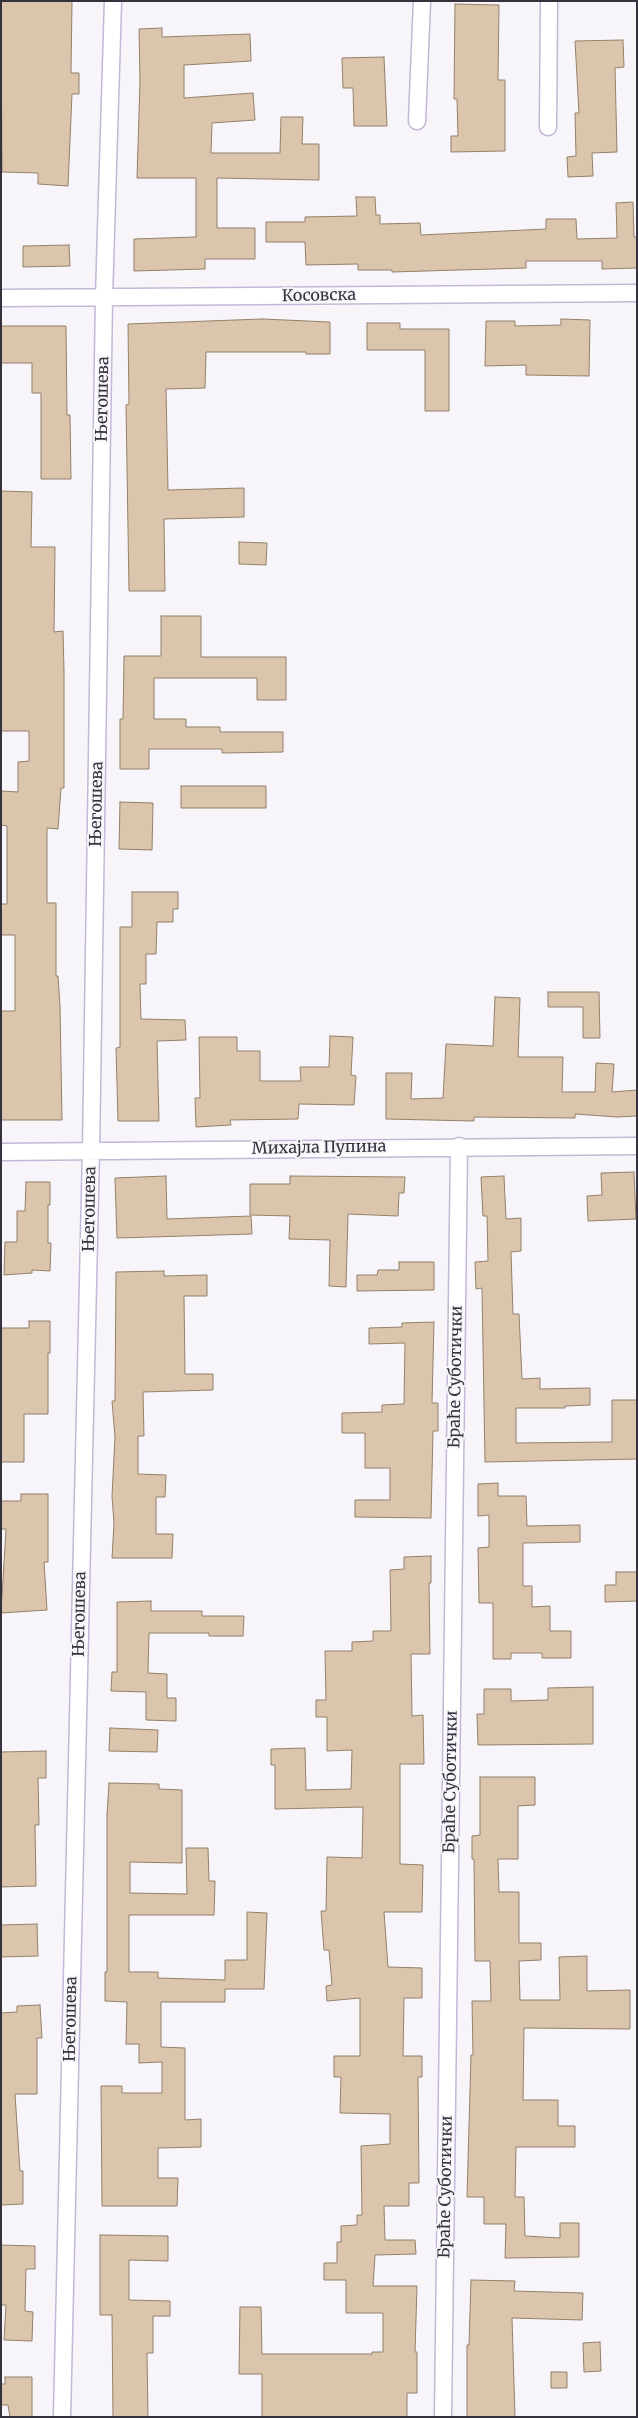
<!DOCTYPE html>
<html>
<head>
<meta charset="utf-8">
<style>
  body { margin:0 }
  #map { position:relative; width:638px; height:2418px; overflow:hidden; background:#f7f4fa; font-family:Merriweather,serif }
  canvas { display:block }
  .frame { position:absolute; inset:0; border:2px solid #35313d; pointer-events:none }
</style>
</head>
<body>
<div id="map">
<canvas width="638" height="2418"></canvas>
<div class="frame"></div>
</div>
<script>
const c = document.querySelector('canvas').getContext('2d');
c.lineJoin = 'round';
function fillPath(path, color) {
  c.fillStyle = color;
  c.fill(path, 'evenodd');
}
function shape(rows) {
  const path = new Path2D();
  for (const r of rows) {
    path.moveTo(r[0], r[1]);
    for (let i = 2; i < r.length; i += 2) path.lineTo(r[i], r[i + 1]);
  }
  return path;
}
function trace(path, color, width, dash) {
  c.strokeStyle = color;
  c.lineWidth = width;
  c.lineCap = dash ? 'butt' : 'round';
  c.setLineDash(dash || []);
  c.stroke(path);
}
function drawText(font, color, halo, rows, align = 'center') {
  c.font = font + ' Merriweather,serif';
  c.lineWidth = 4;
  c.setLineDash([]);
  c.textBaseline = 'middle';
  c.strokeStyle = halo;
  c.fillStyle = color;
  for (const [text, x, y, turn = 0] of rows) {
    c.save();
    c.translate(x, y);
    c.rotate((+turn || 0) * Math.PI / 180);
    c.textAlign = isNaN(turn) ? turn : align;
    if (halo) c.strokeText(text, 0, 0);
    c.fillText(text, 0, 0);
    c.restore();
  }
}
const building = shape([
  [1,1,72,1,71,73,79,73,79,94,72,94,68,186,38,184,38,173,2,172,1,1],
  [455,4,499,5,498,80,505,80,505,151,451,152,451,136,458,136,457,99,454,99,455,4],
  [162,28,162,37,250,34,251,61,184,65,184,98,253,93,255,120,212,123,211,153,280,153,281,117,303,117,302,144,319,144,319,180,217,178,217,228,255,228,255,259,205,259,205,269,134,271,134,239,196,237,196,178,137,178,140,81,139,29,162,28],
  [623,40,624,67,615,68,617,152,592,153,593,176,568,177,567,157,576,156,575,113,579,113,575,41,623,40],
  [384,57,387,126,354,126,353,88,343,88,342,58,384,57],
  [356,197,375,197,376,215,380,215,380,224,420,223,421,235,546,229,546,219,576,219,577,239,617,238,616,203,633,202,634,237,637,237,637,268,602,269,602,261,526,261,526,268,392,272,392,270,358,270,358,264,306,265,305,242,266,242,266,222,305,222,305,217,357,216,356,197],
  [69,245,70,266,23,267,23,246,69,245],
  [262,319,330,322,330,354,306,354,306,352,206,352,205,388,166,389,168,490,244,488,244,517,164,519,165,591,129,591,126,405,129,404,128,324,262,319],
  [561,319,590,320,589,376,526,375,526,365,485,366,486,321,515,321,515,326,561,325,561,319],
  [367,323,400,323,400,329,449,329,449,411,425,411,425,350,367,350,367,323],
  [1,326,66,326,67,415,70,415,71,479,41,479,41,393,32,393,32,363,1,363,1,326],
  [1,491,32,492,31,547,55,547,54,632,63,631,64,671,64,788,61,788,58,829,47,828,47,903,56,903,56,976,58,976,60,1006,62,1120,1,1120,1,1011,15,1011,15,935,1,935,1,904,7,904,7,826,1,825,1,791,18,792,18,762,29,761,29,731,1,731,1,491],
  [239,542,267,543,266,565,239,564,239,542],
  [161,616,201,616,201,657,286,657,286,700,257,700,257,678,154,678,154,719,186,719,186,727,220,727,220,732,283,732,283,752,222,753,222,749,149,749,149,769,120,769,120,719,123,719,124,656,161,656,161,616],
  [181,786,266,786,266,808,181,808,181,786],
  [120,802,153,803,152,850,119,849,120,802],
  [132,892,178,892,178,909,173,909,173,922,157,922,156,954,146,954,146,984,140,984,141,1019,185,1020,186,1040,157,1041,159,1121,118,1121,116,1048,120,1047,120,927,132,927,132,892],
  [548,992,599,992,600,1038,583,1038,583,1007,548,1007,548,992],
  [495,997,520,998,518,1057,563,1057,562,1092,595,1092,596,1063,614,1064,612,1092,637,1090,637,1116,617,1117,575,1114,575,1118,474,1117,474,1121,386,1119,386,1073,412,1073,411,1099,443,1098,446,1044,493,1046,495,997],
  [330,1036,353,1037,351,1075,356,1076,354,1105,299,1104,298,1119,230,1120,231,1125,196,1127,195,1098,200,1098,199,1037,237,1037,237,1051,260,1051,260,1081,301,1081,300,1067,329,1067,330,1036],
  [634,1172,636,1219,588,1221,587,1196,602,1195,601,1173,634,1172],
  [166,1176,167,1219,251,1216,252,1234,117,1238,115,1178,166,1176],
  [290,1176,405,1177,404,1193,399,1193,398,1216,348,1214,346,1287,329,1286,330,1240,289,1239,290,1216,250,1215,250,1184,290,1184,290,1176],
  [504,1176,506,1219,521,1218,521,1251,511,1252,513,1314,519,1314,522,1379,540,1378,540,1389,590,1388,590,1405,565,1406,565,1408,516,1408,516,1443,612,1442,612,1400,637,1400,637,1459,485,1462,482,1288,476,1289,475,1262,488,1261,487,1216,483,1216,481,1177,504,1176],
  [26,1182,50,1182,50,1205,48,1205,48,1243,51,1243,50,1271,32,1270,32,1273,4,1275,5,1242,17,1242,17,1211,25,1211,26,1182],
  [399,1262,434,1262,434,1290,357,1291,357,1275,377,1275,378,1270,399,1270,399,1262],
  [164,1271,164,1276,207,1275,207,1296,184,1296,185,1374,213,1374,213,1390,143,1392,144,1436,138,1436,138,1474,166,1475,165,1497,156,1497,156,1534,173,1534,172,1558,112,1558,114,1523,112,1496,115,1437,112,1401,115,1401,116,1272,164,1271],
  [29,1321,50,1321,50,1353,48,1353,48,1414,24,1414,24,1462,1,1462,1,1328,29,1328,29,1321],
  [434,1322,432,1403,438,1403,438,1431,433,1431,431,1518,355,1517,355,1500,390,1500,390,1468,365,1468,365,1433,342,1433,342,1413,382,1412,382,1405,404,1404,405,1343,369,1344,369,1328,402,1327,402,1323,434,1322],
  [498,1483,498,1496,526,1496,527,1526,580,1525,580,1542,523,1543,523,1586,532,1586,532,1607,550,1606,550,1631,571,1631,571,1658,542,1658,542,1653,511,1653,511,1659,493,1659,493,1603,479,1603,478,1548,489,1547,489,1515,478,1516,478,1484,498,1483],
  [21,1494,48,1494,48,1562,44,1562,47,1610,1,1613,6,1529,1,1529,1,1501,21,1501,21,1494],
  [431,1556,431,1583,429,1583,430,1654,411,1654,412,1716,423,1715,424,1764,400,1764,400,1864,423,1865,422,1912,384,1912,388,1967,422,1968,422,1998,404,1998,403,2056,422,2056,422,2077,418,2077,419,2183,409,2183,409,2206,384,2206,385,2240,415,2240,416,2254,375,2255,373,2286,417,2286,415,2352,417,2352,417,2393,407,2393,407,2417,262,2417,262,2374,239,2374,240,2307,261,2307,262,2354,372,2354,372,2352,383,2352,383,2313,346,2313,346,2280,324,2280,324,2263,337,2263,337,2242,341,2242,341,2226,357,2225,357,2215,362,2215,361,2146,390,2144,390,2114,340,2113,341,2077,334,2077,334,2056,360,2056,360,1998,327,2001,326,1986,332,1985,329,1950,324,1950,321,1911,326,1911,327,1857,362,1858,363,1807,275,1809,275,1765,271,1765,271,1749,305,1748,306,1790,351,1789,352,1750,327,1751,327,1717,316,1717,316,1700,326,1700,325,1651,352,1651,352,1642,373,1641,373,1631,391,1631,390,1570,404,1569,404,1557,431,1556],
  [616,1572,637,1572,637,1601,605,1602,605,1585,616,1585,616,1572],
  [151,1601,151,1611,202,1611,202,1616,244,1616,243,1636,209,1636,209,1633,149,1633,148,1673,167,1674,167,1698,176,1698,176,1721,146,1720,146,1692,111,1691,112,1672,117,1672,117,1602,151,1601],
  [593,1687,593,1744,478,1745,477,1714,484,1714,484,1689,511,1689,511,1701,548,1700,548,1688,593,1687],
  [110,1728,158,1730,157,1752,109,1751,110,1728],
  [46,1751,46,1778,38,1778,39,1825,35,1825,36,1886,1,1887,1,1752,46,1751],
  [480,1777,535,1777,535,1805,518,1806,518,1859,498,1859,499,1892,519,1892,519,1943,541,1943,541,1960,519,1961,520,2000,560,2000,559,1957,587,1956,587,1991,630,1990,630,2029,524,2028,523,2100,558,2100,558,2126,575,2126,575,2147,516,2147,515,2197,524,2197,525,2236,560,2238,560,2223,579,2223,579,2257,505,2258,506,2224,484,2224,484,2197,467,2197,471,2055,473,2055,472,2001,491,2001,490,1961,475,1961,474,1859,472,1859,472,1836,480,1835,480,1777],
  [109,1783,159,1784,159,1789,182,1790,182,1863,130,1862,130,1893,187,1894,186,1848,208,1848,209,1881,215,1881,214,1915,129,1915,129,1972,158,1972,158,1978,225,1980,225,1960,247,1960,247,1912,267,1913,264,1989,225,1989,225,2002,161,2002,161,2047,185,2048,185,2120,201,2119,201,2147,158,2148,158,2178,178,2178,177,2206,102,2206,101,2086,122,2086,122,2093,162,2093,162,2062,139,2063,139,2044,126,2044,127,2002,105,2001,105,1972,107,1972,107,1815,109,1783],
  [37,1924,38,1956,1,1957,1,1925,37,1924],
  [40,2005,42,2038,37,2038,37,2094,15,2094,20,2171,23,2171,23,2204,1,2205,1,2013,17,2012,17,2006,40,2005],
  [100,2235,168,2236,168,2261,129,2260,129,2300,170,2301,170,2316,153,2316,153,2353,147,2353,148,2417,113,2417,112,2315,100,2315,100,2235],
  [1,2245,35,2246,35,2269,26,2269,25,2311,33,2312,32,2341,4,2340,6,2305,1,2305,1,2245],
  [471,2280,515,2281,514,2291,583,2293,582,2320,512,2318,515,2417,467,2417,467,2345,469,2345,471,2280],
  [600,2342,601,2371,584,2372,583,2343,600,2342],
  [551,2372,567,2372,567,2388,551,2388,551,2372],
  [5,2377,32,2377,32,2417,10,2417,8,2405,1,2405,1,2384,5,2384,5,2377]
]);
const minor = shape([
  [417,121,422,1],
  [548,127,549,1],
  [1,298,637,293],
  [1,1152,637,1146],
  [62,2417,91,1151,104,297,113,1],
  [443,2417,459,1146]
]);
const streetNames = [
  ["Косовска",319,296,-1],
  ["Његошева",103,399,-89],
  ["Његошева",97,804,-89],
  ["Михајла Пупина",319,1148,-1],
  ["Његошева",90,1209,-89],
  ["Браће Суботички",456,1377,-89],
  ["Његошева",80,1614,-89],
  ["Браће Суботички",451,1782,-89],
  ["Његошева",71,2019,-89],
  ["Браће Суботички",446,2187,-89]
];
fillPath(building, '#dbc6ad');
trace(building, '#938068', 1);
trace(minor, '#c3b8d5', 19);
trace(minor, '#fff', 16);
drawText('16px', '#35313d', '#f7f4fa', streetNames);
</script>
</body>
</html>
